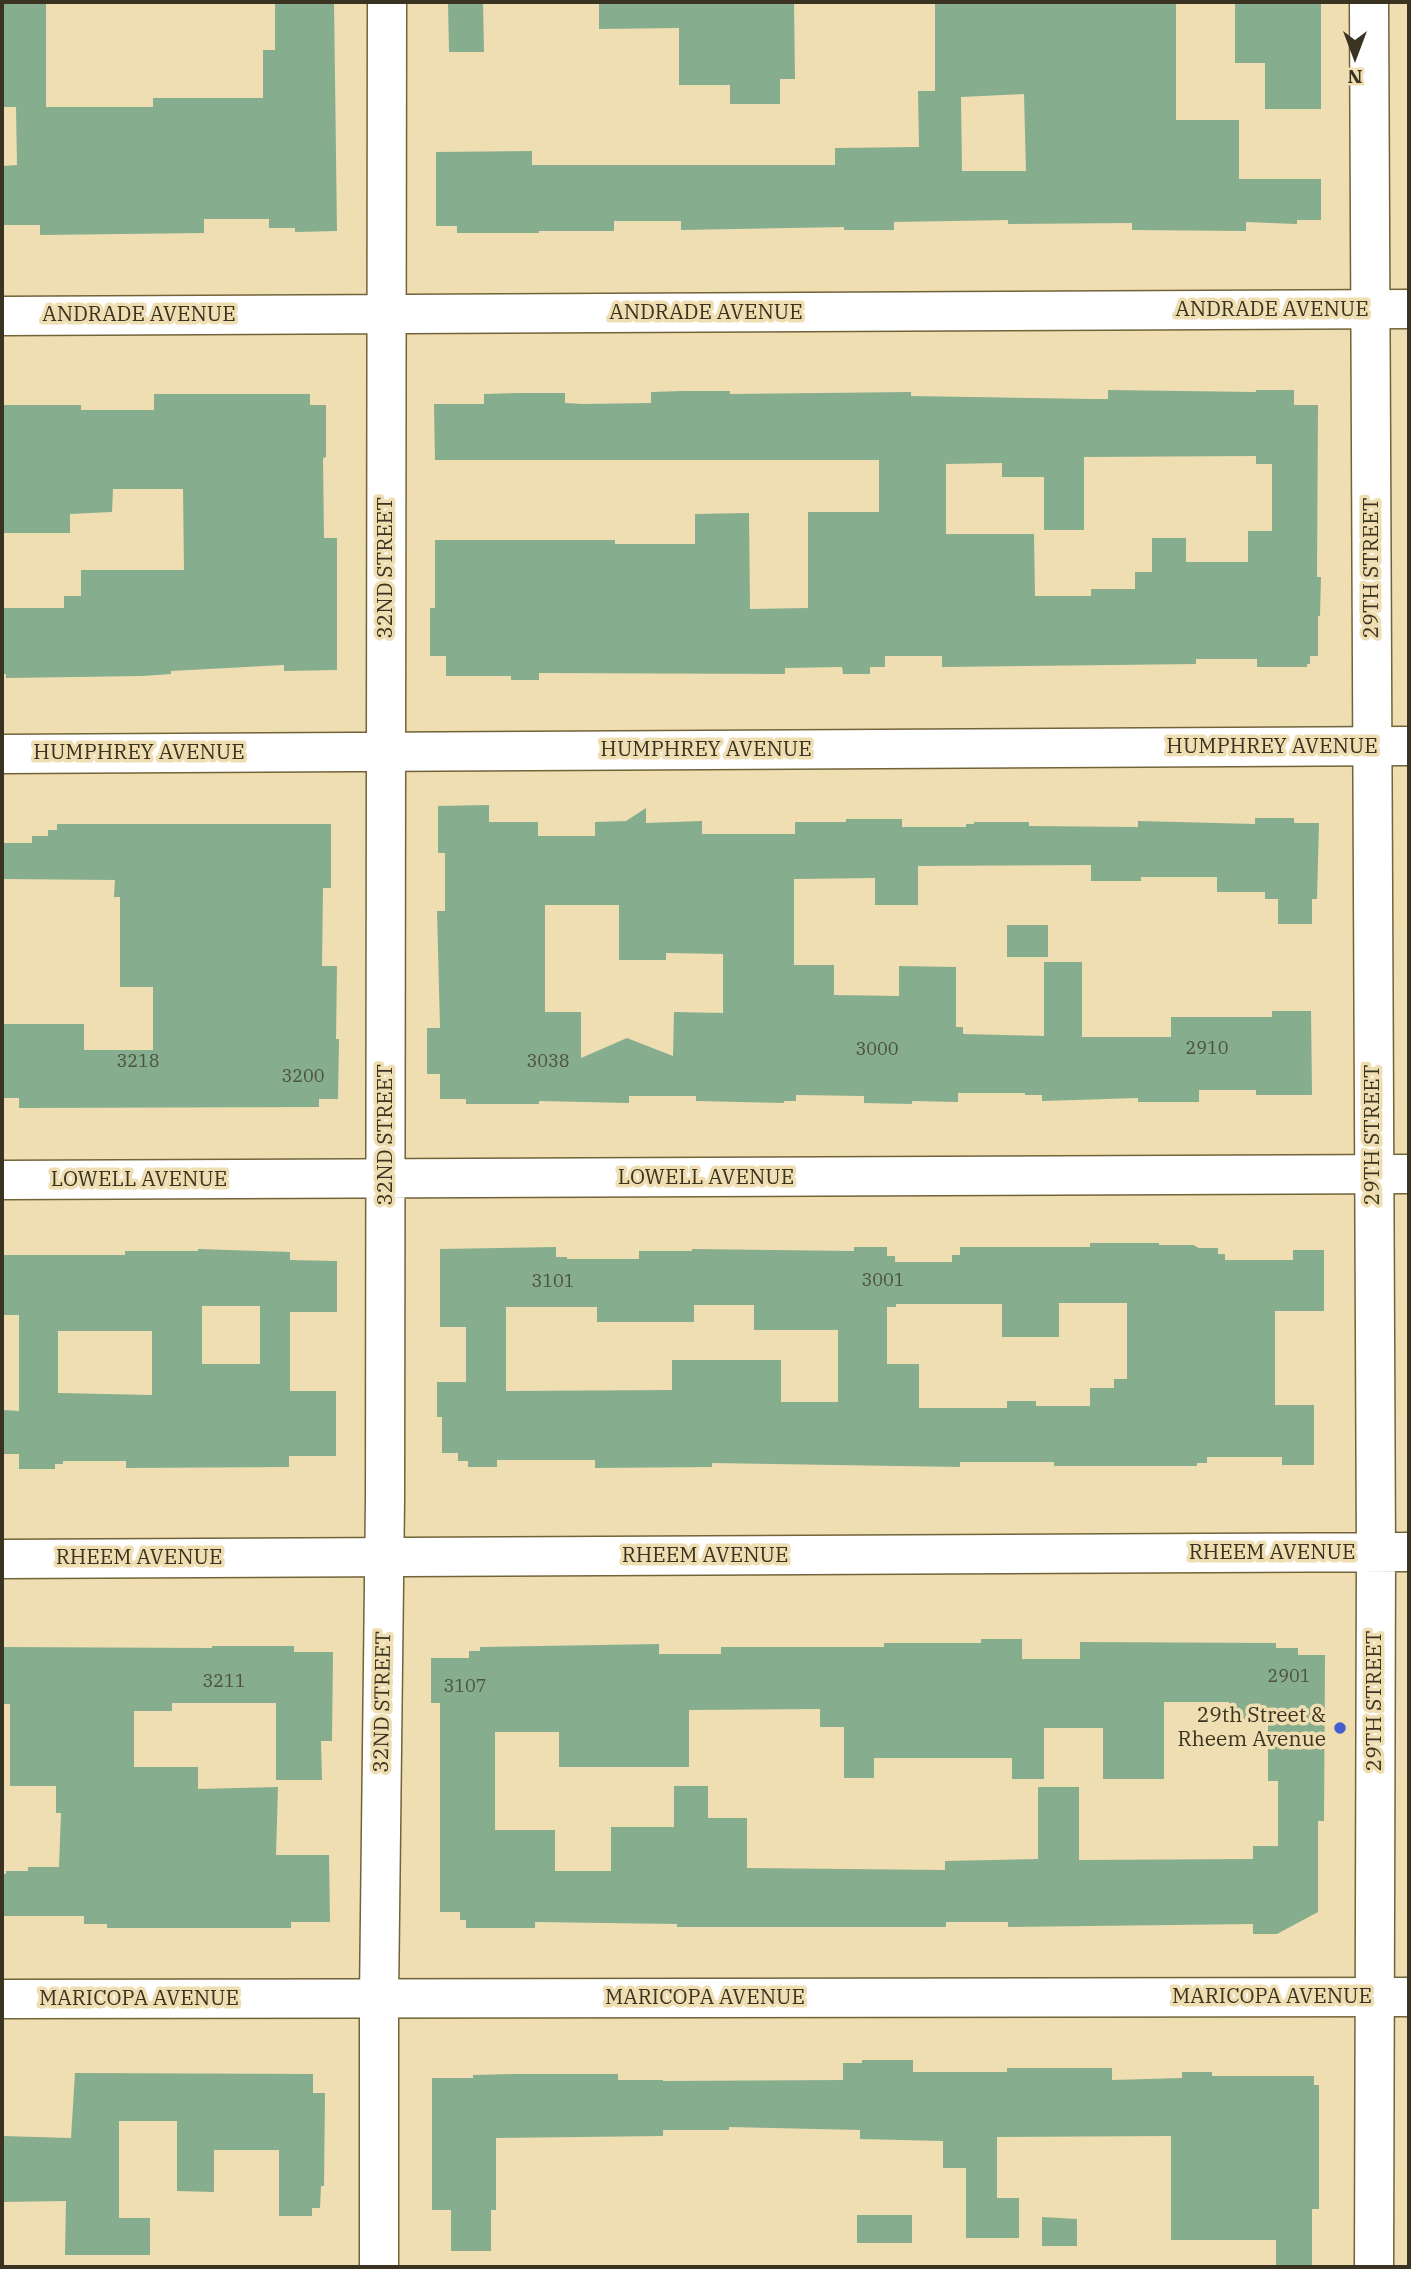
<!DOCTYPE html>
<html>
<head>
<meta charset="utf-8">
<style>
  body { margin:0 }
  #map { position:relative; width:1411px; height:2269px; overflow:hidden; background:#efdeb1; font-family:"IBM Plex Serif",serif }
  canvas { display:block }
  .frame { position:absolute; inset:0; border:4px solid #3a3321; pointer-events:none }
  .north { position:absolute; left:1320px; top:21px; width:70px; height:70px; -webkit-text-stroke:5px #efdeb1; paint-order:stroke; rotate:180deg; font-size:19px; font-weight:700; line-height:28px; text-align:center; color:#3a3321 }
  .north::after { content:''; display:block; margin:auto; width:24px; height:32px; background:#3a3321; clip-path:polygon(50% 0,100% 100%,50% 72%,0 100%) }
</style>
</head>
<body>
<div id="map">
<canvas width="1411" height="2269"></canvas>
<div class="frame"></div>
<div class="north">N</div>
</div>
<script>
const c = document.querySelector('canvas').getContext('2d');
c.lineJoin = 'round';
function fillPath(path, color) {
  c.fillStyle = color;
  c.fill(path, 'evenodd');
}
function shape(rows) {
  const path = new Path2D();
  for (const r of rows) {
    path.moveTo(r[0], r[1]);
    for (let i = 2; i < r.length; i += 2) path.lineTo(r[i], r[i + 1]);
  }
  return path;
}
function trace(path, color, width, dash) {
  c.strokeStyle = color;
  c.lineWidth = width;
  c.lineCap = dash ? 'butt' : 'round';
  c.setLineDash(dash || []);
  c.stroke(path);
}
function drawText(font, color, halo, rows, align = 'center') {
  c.font = font + ' "IBM Plex Serif",serif';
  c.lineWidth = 7;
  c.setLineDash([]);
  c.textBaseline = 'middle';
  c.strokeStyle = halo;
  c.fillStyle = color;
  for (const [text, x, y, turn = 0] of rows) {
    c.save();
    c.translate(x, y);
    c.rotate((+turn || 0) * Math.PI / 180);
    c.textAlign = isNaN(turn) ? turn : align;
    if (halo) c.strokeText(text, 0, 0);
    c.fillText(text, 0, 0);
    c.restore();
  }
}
const building = shape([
  [2,2,46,2,46,107,153,107,153,98,263,98,263,50,275,50,275,2,334,2,337,231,295,232,295,228,269,228,269,219,204,219,204,233,40,235,40,225,2,225,2,166,17,165,16,107,2,107],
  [448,2,483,2,484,52,449,52],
  [599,2,794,2,795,79,780,79,780,104,730,104,730,85,679,85,679,28,599,29],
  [935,2,1176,2,1176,120,1239,120,1239,179,1321,179,1321,220,1297,220,1297,224,1246,222,1246,231,1132,230,1132,223,1008,224,1008,220,894,222,894,230,844,230,844,227,681,230,681,221,614,221,614,231,539,231,539,233,457,233,457,226,436,226,436,152,532,151,532,165,835,165,835,148,919,147,918,91,935,91],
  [1024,94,1026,171,962,171,961,97],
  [1235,2,1321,2,1321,109,1265,109,1265,63,1235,63],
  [1108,390,1256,392,1256,390,1294,390,1294,405,1318,405,1317,577,1321,577,1320,616,1318,616,1318,656,1310,656,1310,664,1307,664,1307,667,1257,667,1257,659,1196,659,1196,664,942,667,942,656,885,656,885,667,870,667,870,674,843,674,842,667,785,668,785,674,539,673,539,680,511,680,511,676,446,676,446,656,430,656,430,608,435,608,435,540,615,540,615,544,695,544,695,514,749,513,750,609,808,608,808,512,879,512,879,460,435,460,434,404,484,404,484,394,516,393,565,393,565,403,583,404,651,403,651,392,682,391,730,391,730,394,911,392,911,396,1092,399,1108,399],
  [1256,456,1256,464,1272,464,1272,531,1248,531,1248,562,1186,562,1186,538,1152,538,1152,572,1135,572,1135,589,1091,589,1091,596,1035,596,1034,534,946,534,946,464,1002,463,1002,477,1044,477,1044,530,1084,530,1084,457],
  [154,394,310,394,310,405,326,405,326,457,323,458,324,538,337,538,337,670,284,671,284,665,171,671,171,674,143,676,6,678,6,674,2,674,2,608,64,608,64,596,81,596,81,570,184,570,183,489,113,489,112,512,70,514,70,533,2,533,2,405,81,405,81,410,154,410],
  [489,805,489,822,538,822,538,836,595,836,595,822,626,821,646,808,646,823,702,821,702,834,795,834,795,822,846,822,846,819,902,819,902,827,966,827,966,824,974,824,974,822,1029,822,1029,826,1138,827,1138,821,1255,824,1255,818,1294,818,1294,823,1319,823,1317,899,1312,899,1312,924,1278,924,1278,899,1265,899,1265,892,1217,892,1217,877,1141,877,1141,881,1091,881,1091,865,918,866,918,905,875,905,875,878,794,879,794,965,834,965,834,995,899,996,899,966,956,967,956,1027,963,1027,963,1034,1044,1036,1044,962,1082,962,1082,1037,1171,1037,1171,1017,1272,1017,1272,1011,1311,1011,1312,1095,1256,1095,1256,1090,1199,1090,1199,1102,1138,1102,1138,1098,1042,1101,1042,1095,1025,1095,1025,1093,958,1093,958,1102,912,1101,912,1104,864,1103,864,1096,796,1095,796,1101,784,1101,784,1103,696,1101,696,1096,629,1096,629,1103,539,1101,539,1104,466,1104,466,1099,440,1099,440,1074,427,1074,427,1028,440,1028,437,911,445,911,445,853,438,853,438,806],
  [545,905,619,905,619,960,666,960,666,953,723,954,723,1013,674,1012,673,1056,627,1038,581,1058,581,1012,545,1012],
  [57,824,331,824,331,888,323,888,322,966,337,966,336,1039,339,1039,338,1099,319,1099,319,1107,19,1108,19,1098,2,1098,2,1024,84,1024,84,1050,153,1050,153,987,120,987,120,897,114,897,115,880,2,879,2,843,32,843,32,836,48,836,48,830,57,830],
  [1007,925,1048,925,1048,957,1007,957],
  [1090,1243,1159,1243,1159,1245,1193,1245,1199,1248,1218,1248,1218,1254,1225,1254,1225,1260,1293,1260,1293,1250,1324,1250,1324,1311,1275,1311,1275,1405,1314,1405,1314,1465,1282,1465,1282,1457,1207,1457,1207,1463,1197,1463,1197,1466,1054,1466,1054,1462,960,1462,960,1467,712,1463,712,1467,595,1468,595,1460,497,1460,497,1467,468,1467,468,1461,458,1461,458,1453,442,1453,442,1417,437,1417,437,1382,466,1382,466,1327,440,1327,440,1249,556,1247,556,1257,567,1257,567,1259,639,1259,639,1251,692,1251,692,1249,854,1251,854,1247,887,1247,887,1256,895,1256,895,1262,952,1262,952,1255,960,1255,960,1247,1090,1247],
  [1059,1303,1127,1303,1127,1379,1114,1379,1114,1388,1090,1388,1090,1406,1036,1406,1036,1401,1007,1401,1007,1408,919,1408,919,1364,887,1364,887,1307,896,1307,896,1304,1002,1304,1002,1337,1059,1337],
  [694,1305,754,1305,754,1330,838,1330,838,1402,781,1402,781,1360,672,1360,672,1390,506,1391,506,1307,597,1307,597,1322,694,1322],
  [198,1249,290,1252,290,1260,337,1261,337,1312,290,1312,290,1391,336,1391,336,1456,289,1456,289,1467,126,1468,126,1461,63,1461,63,1464,55,1464,55,1469,19,1469,19,1454,2,1454,2,1410,19,1411,19,1315,2,1315,2,1255,125,1255,125,1251,198,1251],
  [202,1306,260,1306,260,1364,202,1364],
  [58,1331,152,1331,152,1395,58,1393],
  [981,1639,1022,1639,1022,1659,1080,1659,1080,1642,1276,1643,1276,1648,1298,1648,1298,1655,1325,1655,1324,1821,1318,1821,1318,1912,1277,1934,1253,1934,1253,1924,1008,1927,1008,1922,946,1922,946,1927,677,1927,677,1924,535,1922,535,1928,466,1928,466,1920,460,1920,460,1912,440,1912,440,1703,431,1703,431,1658,469,1658,469,1651,480,1651,480,1647,659,1644,659,1654,721,1654,721,1647,884,1647,884,1643,981,1643],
  [1164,1702,1229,1702,1229,1722,1268,1722,1268,1781,1278,1781,1278,1846,1253,1846,1253,1859,1079,1860,1079,1787,1038,1787,1038,1859,945,1861,945,1870,747,1868,747,1818,708,1818,708,1786,674,1786,674,1827,611,1827,611,1871,555,1871,555,1830,495,1830,495,1732,559,1732,559,1767,689,1767,689,1710,820,1709,820,1727,844,1727,844,1778,874,1778,874,1758,1012,1758,1012,1779,1044,1779,1044,1728,1103,1728,1103,1779,1164,1779],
  [212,1646,294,1646,294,1652,333,1652,332,1741,321,1741,322,1780,276,1780,276,1703,172,1703,172,1711,134,1711,134,1767,198,1767,198,1789,278,1787,276,1855,329,1855,330,1922,291,1922,291,1928,107,1928,107,1924,84,1924,84,1916,2,1916,2,1874,6,1874,6,1871,28,1871,28,1867,59,1867,61,1813,56,1813,56,1786,10,1786,10,1704,2,1704,2,1647,212,1648],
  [862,2060,913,2060,913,2072,1007,2072,1007,2068,1112,2068,1112,2080,1182,2078,1182,2072,1212,2072,1212,2076,1314,2076,1314,2085,1319,2085,1319,2209,1312,2209,1312,2267,1276,2267,1276,2240,1171,2240,1171,2136,997,2137,997,2198,1019,2198,1019,2238,966,2238,966,2168,943,2168,943,2141,860,2139,860,2130,729,2127,729,2130,663,2130,663,2136,496,2138,496,2210,491,2210,491,2251,451,2251,451,2210,432,2210,432,2078,473,2078,473,2075,512,2074,618,2074,618,2080,663,2080,663,2081,843,2080,843,2063,862,2063],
  [75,2073,313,2074,313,2093,325,2093,324,2186,321,2186,320,2208,312,2208,312,2216,279,2216,279,2150,214,2150,214,2192,177,2191,177,2121,119,2121,119,2218,150,2218,150,2255,65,2255,66,2201,2,2202,2,2136,71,2138],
  [857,2215,912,2215,912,2243,857,2243],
  [1042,2217,1077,2219,1077,2246,1042,2246]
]);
const minor = shape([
  [2,316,1409,309],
  [2,754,1409,746],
  [2,1180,1409,1174],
  [2,1999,1409,1997],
  [379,2267,379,1998,385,1499,387,2]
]);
const tertiary = shape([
  [1369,2,1376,1553,1374,2267],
  [2,1559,1409,1552]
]);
const markers = [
  [1340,1728,7,"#465dd1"]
];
const numberNames = [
  ["2910",1207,1049],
  ["3000",877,1050],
  ["3218",138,1062],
  ["3038",548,1062],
  ["3200",303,1077],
  ["3001",883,1281],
  ["3101",553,1282],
  ["2901",1289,1677],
  ["3211",224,1682],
  ["3107",465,1687]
];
const streetNames = [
  ["ANDRADE AVENUE",1272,310],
  ["ANDRADE AVENUE",706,313],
  ["ANDRADE AVENUE",139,315],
  ["32ND STREET",386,568,-90],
  ["29TH STREET",1372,568,-90],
  ["HUMPHREY AVENUE",1272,747],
  ["HUMPHREY AVENUE",706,750],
  ["HUMPHREY AVENUE",139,753],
  ["32ND STREET",386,1135,-90],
  ["29TH STREET",1373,1135,-90],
  ["LOWELL AVENUE",706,1178],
  ["LOWELL AVENUE",139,1180],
  ["RHEEM AVENUE",1272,1553],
  ["RHEEM AVENUE",705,1556],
  ["RHEEM AVENUE",139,1558],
  ["29TH STREET",1375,1701,-90],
  ["32ND STREET",383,1702,-89],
  ["MARICOPA AVENUE",1272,1997],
  ["MARICOPA AVENUE",705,1998],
  ["MARICOPA AVENUE",139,1999]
];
const poiNames = [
  ["29th Street &",1326,1716],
  ["Rheem Avenue",1326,1740]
];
fillPath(building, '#86ad8e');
trace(minor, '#71633a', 41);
trace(tertiary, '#71633a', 41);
trace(minor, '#fff', 38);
trace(tertiary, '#fff', 38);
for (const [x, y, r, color] of markers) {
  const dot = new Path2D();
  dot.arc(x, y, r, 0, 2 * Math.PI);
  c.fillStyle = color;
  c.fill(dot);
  trace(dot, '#efdeb1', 2.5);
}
drawText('18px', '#4d523c', null, numberNames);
drawText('21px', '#3a3321', '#efdeb1', streetNames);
drawText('21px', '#3a3321', '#efdeb1', poiNames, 'right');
</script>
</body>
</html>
